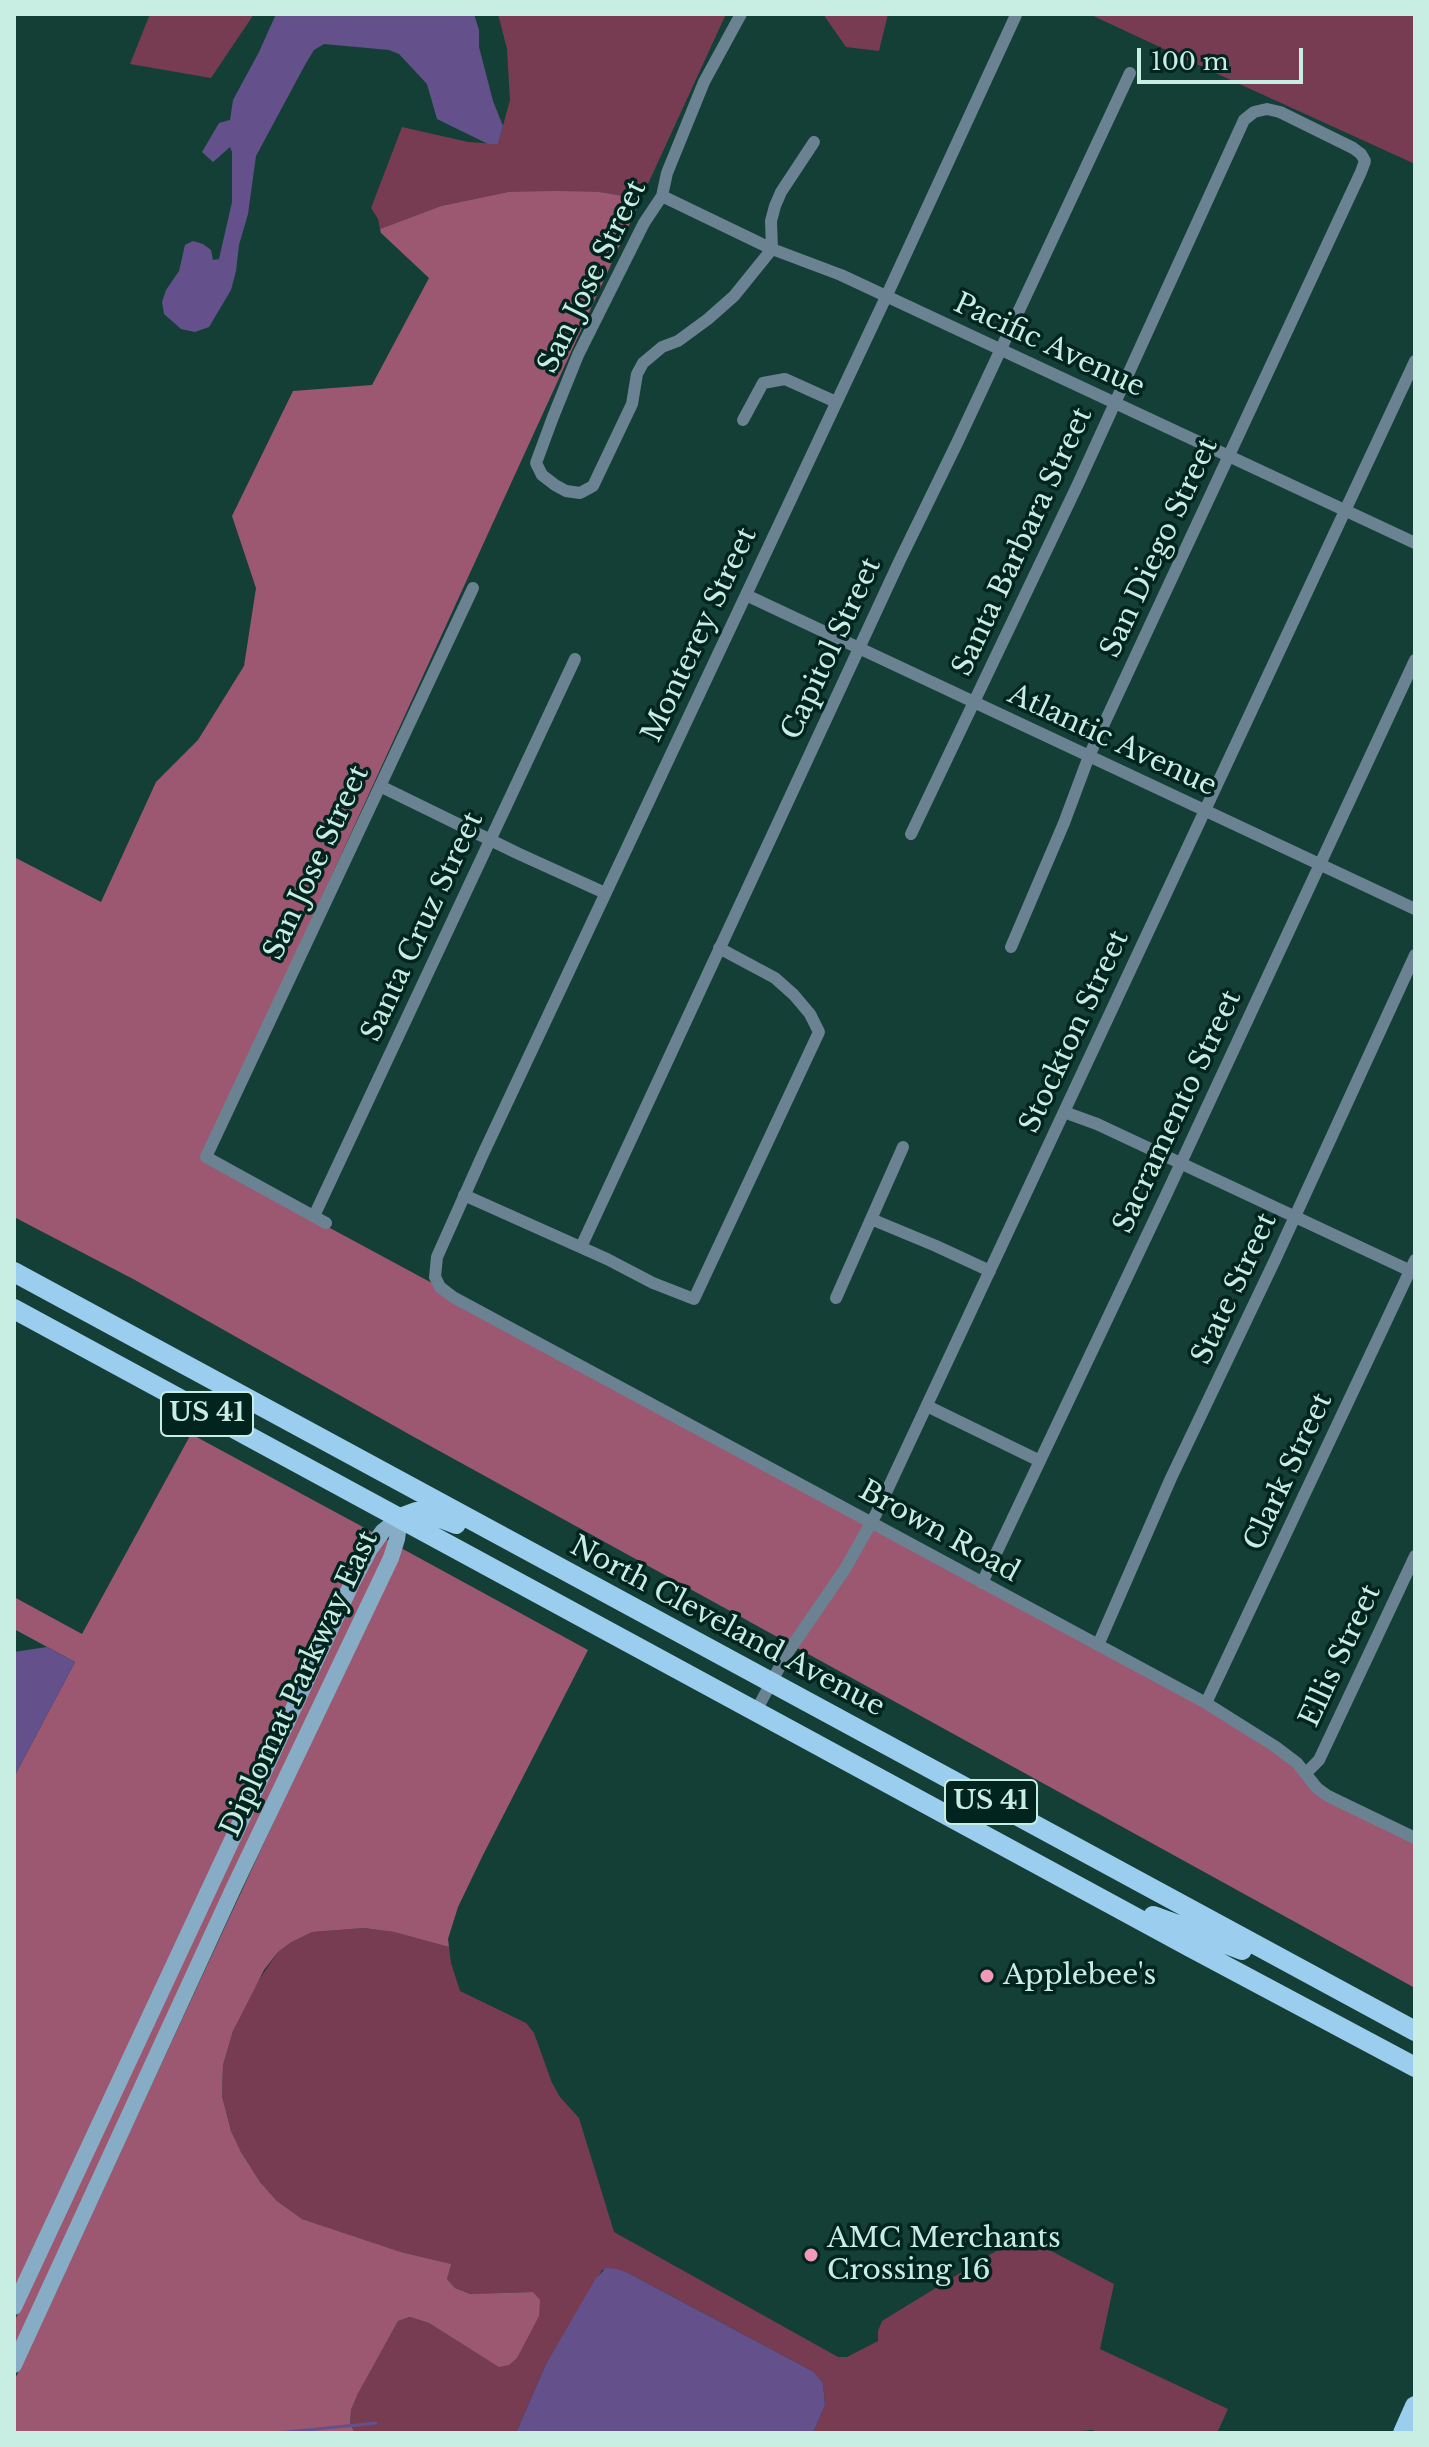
<!DOCTYPE html>
<html>
<head>
<meta charset="utf-8">
<style>
  body { margin:0 }
  #map { position:relative; width:1429px; height:2447px; overflow:hidden; background:#143f36; font-family:"Libre Baskerville",serif }
  canvas { display:block }
  .frame { position:absolute; inset:0; border:16px solid #c8ede3; pointer-events:none }
  .scale { position:absolute; left:1137px; top:48px; width:166px; height:36px; box-sizing:border-box; border:4px solid #c8ede3; border-top:0; padding-left:10px; font-size:24px; line-height:28px; white-space:nowrap; color:#c8ede3; -webkit-text-stroke:6px #02241e; paint-order:stroke }
</style>
</head>
<body>
<div id="map">
<canvas width="1429" height="2447"></canvas>
<div class="frame"></div>
<div class="scale">100 m</div>
</div>
<script>
const c = document.querySelector('canvas').getContext('2d');
c.lineJoin = 'round';
function fillPath(path, color) {
  c.fillStyle = color;
  c.fill(path, 'evenodd');
}
function shape(rows) {
  const path = new Path2D();
  for (const r of rows) {
    path.moveTo(r[0], r[1]);
    for (let i = 2; i < r.length; i += 2) path.lineTo(r[i], r[i + 1]);
  }
  return path;
}
function trace(path, color, width, dash) {
  c.strokeStyle = color;
  c.lineWidth = width;
  c.lineCap = dash ? 'butt' : 'round';
  c.setLineDash(dash || []);
  c.stroke(path);
}
function drawText(font, color, halo, rows, align = 'center') {
  c.font = font + ' "Libre Baskerville",serif';
  c.lineWidth = 7;
  c.setLineDash([]);
  c.textBaseline = 'middle';
  c.strokeStyle = halo;
  c.fillStyle = color;
  for (const [text, x, y, turn = 0] of rows) {
    c.save();
    c.translate(x, y);
    c.rotate((+turn || 0) * Math.PI / 180);
    c.textAlign = isNaN(turn) ? turn : align;
    if (halo) c.strokeText(text, 0, 0);
    c.fillText(text, 0, 0);
    c.restore();
  }
}
const green = shape([
  [150,14,254,14,211,78,130,64],
  [498,14,726,14,641,199,600,192,508,192,441,206,380,229,378,219,371,208,402,127,468,142,498,144,510,100,507,49],
  [823,14,888,14,879,51,846,47],
  [1089,14,1415,14,1415,164,1235,82],
  [364,1928,394,1932,449,1947,451,1963,460,1991,526,2023,534,2033,552,2083,560,2097,579,2118,614,2232,838,2357,847,2357,878,2341,878,2331,882,2321,1014,2240,1024,2239,1036,2243,1114,2284,1100,2349,1228,2409,1217,2433,1101,2433,1092,2430,1059,2433,813,2433,825,2405,823,2383,814,2372,630,2274,602,2270,546,2364,516,2433,355,2433,350,2424,351,2410,356,2395,398,2321,410,2317,429,2323,499,2366,533,2292,472,2294,455,2288,447,2279,450,2264,401,2252,302,2219,277,2201,260,2182,241,2152,231,2131,222,2096,223,2065,233,2031,250,1993,278,1952,290,1943,312,1932]
]);
const forest = shape([
  [556,191,600,192,641,199,202,1159,1248,1723,1331,1792,1415,1834,1415,1988,414,1437,135,1280,14,1217,14,857,101,902,156,782,198,740,244,666,256,588,232,516,293,391,372,385,429,278,381,233,380,229,441,206,508,192],
  [191,1434,374,1533,14,2292,14,1777,75,1662,14,1629,14,1597,82,1634],
  [385,1539,390,1541,385,1555,14,2350,14,2322,358,1585],
  [401,1548,588,1650,483,1855,458,1907,448,1939,449,1947,394,1932,364,1928,312,1932,290,1943,278,1952,264,1970,233,2031,223,2065,222,2096,231,2131,241,2152,260,2182,277,2201,302,2219,401,2252,451,2264,447,2279,455,2288,471,2294,533,2292,540,2300,539,2316,517,2358,509,2365,499,2367,429,2323,410,2317,398,2321,357,2395,351,2410,350,2424,355,2433,14,2433,14,2381]
]);
const water = shape([
  [276,14,474,14,479,30,479,47,493,101,503,126,498,144,488,144,437,119,427,84,399,54,389,50,324,44,314,50,306,63,256,156,248,214,239,245,236,271,231,290,209,327,195,332,181,329,164,314,162,302,166,290,179,271,185,245,193,241,203,244,211,250,213,260,219,259,232,202,232,152,230,147,213,162,202,152,219,123,230,120,233,100,259,52],
  [47,1647,75,1662,14,1777,14,1652],
  [606,2268,617,2269,630,2274,814,2372,823,2383,825,2405,813,2433,516,2433,546,2364,596,2278]
]);
const stream = shape([
  [277,2433,376,2423]
]);
const street = shape([
  [741,14,704,82,667,173,662,196,644,223,578,355,553,417,536,463,542,475,555,485,566,491,580,493,593,486,632,404,637,374,643,363,662,347,678,341,708,319,734,296,772,249,771,221,775,206,781,192,814,142],
  [1016,15,886,297,483,1154,437,1257,435,1277,440,1287,453,1297,1206,1703,1276,1747,1297,1763,1317,1788,1328,1796,1415,1838],
  [662,196,772,249,841,275,1415,543],
  [743,420,763,383,785,379,836,402],
  [746,595,1415,909],
  [380,786,517,853,605,893],
  [911,834,1078,484,1244,120,1254,112,1267,109,1280,112,1353,148,1361,154,1365,161,1361,172,1089,756,1064,823,1011,947],
  [1064,1112,1097,1124,1415,1273],
  [464,1195,607,1259,653,1283,694,1299,819,1032,810,1014,794,995,775,978,719,948],
  [314,1216,575,659],
  [871,1219,936,1246,990,1271],
  [326,1223,206,1157,473,588],
  [581,1247,900,560,957,443,1130,73],
  [836,1298,903,1147],
  [927,1406,1040,1461],
  [982,1583,1167,1193,1415,660],
  [1098,1645,1171,1478,1275,1260,1415,955],
  [1206,1703,1415,1260],
  [756,1711,786,1655,845,1569,876,1514,1415,361],
  [1306,1773,1319,1760,1415,1556]
]);
const secondary = shape([
  [14,2307,352,1583,370,1549,383,1531,400,1518],
  [14,2365,234,1887,391,1558,397,1539,400,1518]
]);
const primary = shape([
  [14,1272,1415,2031],
  [14,1309,1190,1947,1415,2067],
  [400,1518,416,1512,425,1512,456,1524],
  [1153,1916,1186,1928,1200,1927,1210,1921],
  [1190,1947,1196,1942,1207,1940,1218,1941,1242,1950],
  [1403,2433,1415,2406]
]);
const markers = [
  [987,1976,8,"#f09ab7"],
  [811,2255,8,"#f09ab7"]
];
const shields = [
  [207,1414,92],
  [991,1802,92]
];
const shieldNames = [
  ["US 41",207,1414],
  ["US 41",991,1802]
];
const streetNames = [
  ["San Jose Street",593,277,-64],
  ["Pacific Avenue",1049,346,25],
  ["Santa Barbara Street",1023,542,-65],
  ["San Diego Street",1160,548,-65],
  ["Monterey Street",700,635,-65],
  ["Capitol Street",832,649,-65],
  ["Atlantic Avenue",1112,741,25],
  ["San Jose Street",317,863,-65],
  ["Santa Cruz Street",423,927,-65],
  ["Stockton Street",1075,1032,-65],
  ["Sacramento Street",1178,1112,-65],
  ["State Street",1235,1289,-65],
  ["Clark Street",1289,1472,-65],
  ["Brown Road",939,1532,29],
  ["North Cleveland Avenue",727,1627,28],
  ["Ellis Street",1341,1656,-65],
  ["Diplomat Parkway East",300,1684,-65]
];
const poiNames = [
  ["Applebee's",1003,1976],
  ["AMC Merchants",827,2239],
  ["Crossing 16",827,2271]
];
fillPath(green, '#773c52');
fillPath(forest, '#9d5871');
fillPath(water, '#64518c');
trace(stream, '#64518c', 3);
trace(street, '#6a8292', 12);
trace(secondary, '#86acc6', 16);
trace(primary, '#9bcdee', 20);
for (const [x, y, r, color] of markers) {
  const dot = new Path2D();
  dot.arc(x, y, r, 0, 2 * Math.PI);
  c.fillStyle = color;
  c.fill(dot);
  trace(dot, '#02241e', 3);
}
for (const [x, y, w] of shields) {
  const box = new Path2D();
  box.roundRect(x - w / 2, y - 22, w, 44, 6);
  c.fillStyle = '#02241e';
  c.fill(box);
  trace(box, '#c8ede3', 2);
}
drawText('bold 26px', '#c8ede3', null, shieldNames);
drawText('28px', '#c8ede3', '#02241e', streetNames);
drawText('28px', '#c8ede3', '#02241e', poiNames, 'left');
</script>
</body>
</html>
